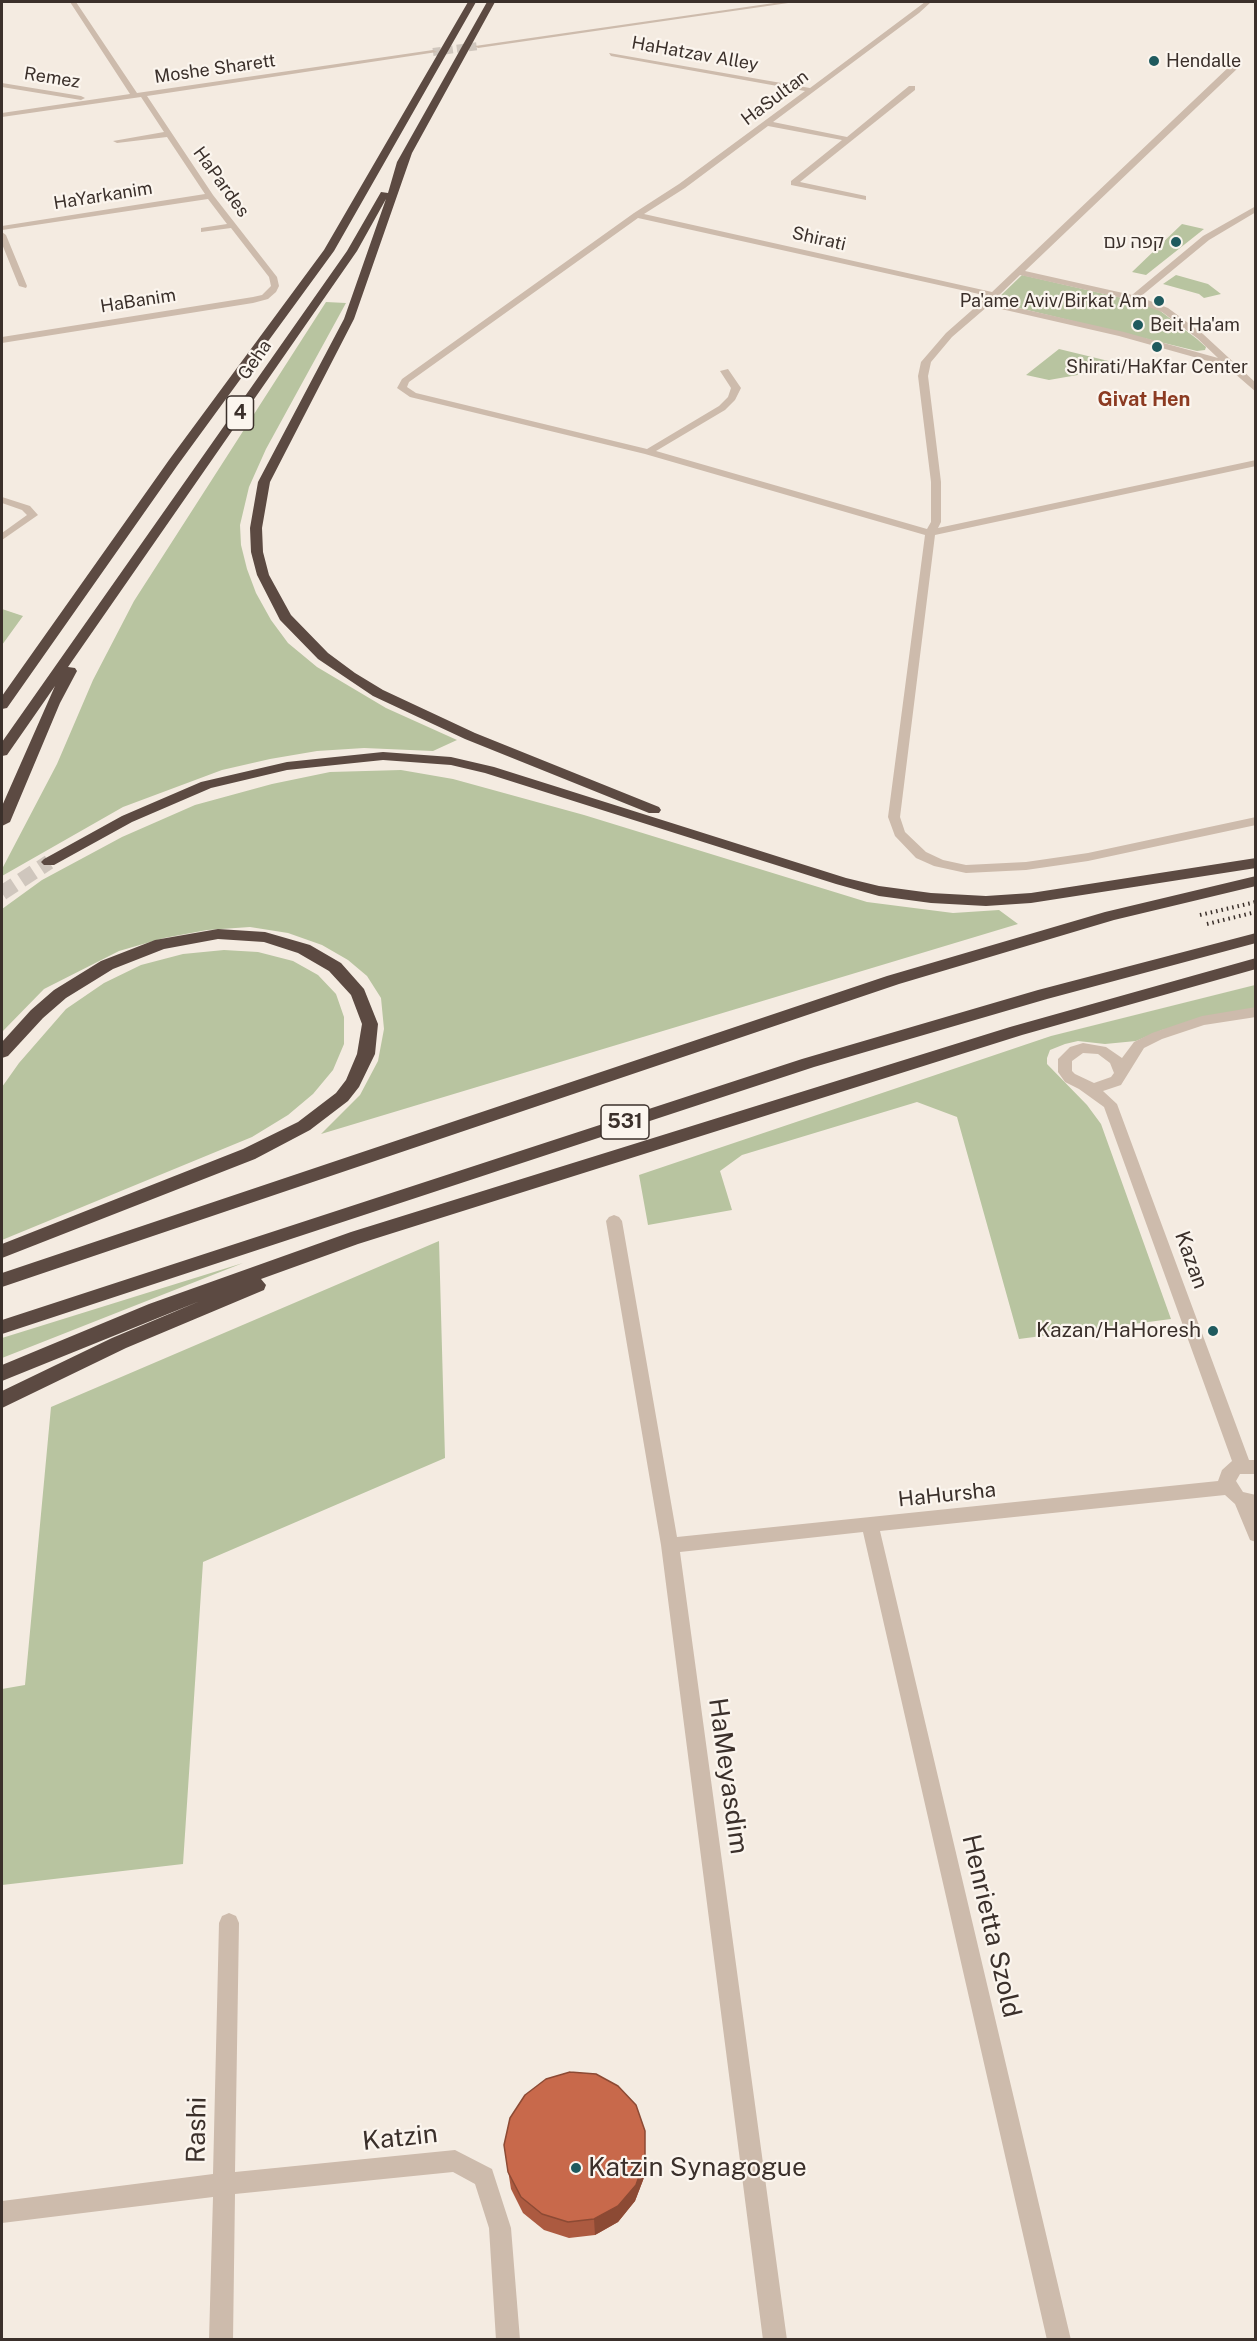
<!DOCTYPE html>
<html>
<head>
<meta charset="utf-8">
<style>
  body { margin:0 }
  #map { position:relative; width:1257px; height:2341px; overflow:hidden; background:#f4ebe1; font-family:"Public Sans",sans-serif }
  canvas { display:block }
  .frame { position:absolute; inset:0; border:3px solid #3b302b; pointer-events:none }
</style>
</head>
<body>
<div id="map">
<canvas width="1257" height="2341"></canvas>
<div class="frame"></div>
</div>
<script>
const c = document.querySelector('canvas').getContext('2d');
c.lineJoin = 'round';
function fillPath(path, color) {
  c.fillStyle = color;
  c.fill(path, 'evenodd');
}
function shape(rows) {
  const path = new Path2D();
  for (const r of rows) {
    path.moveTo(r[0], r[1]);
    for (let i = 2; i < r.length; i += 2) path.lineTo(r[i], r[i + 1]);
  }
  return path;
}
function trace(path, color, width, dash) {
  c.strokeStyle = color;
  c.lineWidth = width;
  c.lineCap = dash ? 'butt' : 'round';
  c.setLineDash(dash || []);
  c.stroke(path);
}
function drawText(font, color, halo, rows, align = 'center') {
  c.font = font + ' "Public Sans","Noto Sans Hebrew",sans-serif';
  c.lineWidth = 4.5;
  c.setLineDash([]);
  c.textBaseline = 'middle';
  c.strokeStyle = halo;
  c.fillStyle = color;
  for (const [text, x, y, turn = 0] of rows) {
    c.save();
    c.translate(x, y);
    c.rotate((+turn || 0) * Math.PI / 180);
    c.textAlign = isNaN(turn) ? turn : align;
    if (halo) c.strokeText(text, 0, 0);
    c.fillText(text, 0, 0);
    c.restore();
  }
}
const green = shape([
  [1182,224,1204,229,1146,275,1132,272],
  [1022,275,1131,300,1159,310,1197,339,1206,347,1205,350,1197,351,994,302],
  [1176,275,1208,284,1221,294,1204,298,1199,294,1163,284],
  [326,302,346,303,266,449,249,487,240,525,241,545,247,569,256,593,271,620,288,643,317,667,386,708,457,740,433,751,364,748,317,751,270,759,222,770,123,807,2,876,2,869,57,764,93,680,134,601],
  [1059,349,1129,366,1049,380,1026,375],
  [2,609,23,616,2,645],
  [401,770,453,779,584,815,867,902,953,913,999,910,1018,924,321,1134,360,1095,378,1061,384,1029,381,998,367,976,348,960,322,945,288,933,250,927,207,930,164,938,119,951,44,989,2,1032,2,909,42,880,122,837,195,805,272,784,330,772],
  [224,950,258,952,293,961,318,975,336,994,344,1017,344,1044,333,1070,313,1094,288,1115,252,1137,2,1240,2,1087,19,1063,66,1009,104,983,141,965,183,954],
  [1255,985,1255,1010,1162,1030,1136,1041,1105,1044,1078,1041,1065,1044,1050,1050,1047,1058,1047,1064,1087,1105,1101,1124,1171,1319,1019,1339,957,1117,917,1102,742,1155,720,1171,732,1210,648,1225,639,1175,1051,1036],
  [439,1241,445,1458,203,1562,183,1864,2,1885,2,1689,25,1685,51,1407],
  [243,1263,2,1358,2,1338]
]);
const minorTunnel = shape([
  [433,52,478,46]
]);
const highwayTunnel = shape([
  [2,893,49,862]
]);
const minor = shape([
  [70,2,76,2,137,93,433,50,437,52,147,96,213,195,277,277,279,286,276,292,268,299,253,303,2,343,2,337,253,297,262,295,271,286,269,277,231,228,201,232,201,228,227,224,208,199,2,230,2,226,205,194,167,137,117,143,113,141,164,132,141,97,2,117,2,113,130,94,70,2],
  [781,2,795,2,478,48,475,46,781,2],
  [925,2,931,2,919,13,773,122,847,137,909,86,915,86,915,90,800,182,866,196,866,200,791,185,791,181,842,140,768,126,685,188,644,214,992,292,1233,63,1239,63,1239,67,1025,271,1132,295,1203,236,1256,206,1256,212,1209,240,1140,297,1168,308,1203,334,1256,383,1256,392,1226,366,1119,336,988,306,952,337,931,362,928,376,941,482,941,522,938,528,1256,460,1256,466,935,535,900,817,905,832,926,852,943,860,966,865,1026,862,1088,853,1256,817,1256,825,1088,861,1026,870,966,873,934,866,916,858,895,836,888,817,925,535,645,454,410,397,397,388,402,379,634,213,679,184,805,91,611,56,609,53,810,88,925,2],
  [638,218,988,296,946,333,921,362,918,376,931,482,931,522,927,529,656,451,725,410,735,400,741,388,728,369,720,371,731,388,728,397,719,406,647,449,416,393,407,387,409,382,638,218],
  [1020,275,1131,300,1162,312,1197,338,1218,358,1124,332,992,302,1020,275],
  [2,83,81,96,85,98,81,100,2,87,2,83],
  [2,232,6,235,27,286,26,288,19,286,2,244,2,232],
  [2,497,30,506,38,515,2,540,2,533,27,515,22,510,2,503,2,497],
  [1256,1007,1256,1017,1204,1025,1162,1039,1144,1048,1121,1085,1103,1091,1117,1104,1249,1460,1256,1460,1256,1474,1240,1474,1236,1481,1243,1492,1256,1495,1256,1542,1250,1540,1235,1504,1225,1495,880,1531,1071,2340,1047,2340,863,1532,680,1552,787,2340,763,2340,661,1545,606,1221,609,1217,614,1215,619,1217,622,1221,677,1537,1218,1481,1222,1470,1232,1461,1104,1107,1079,1089,1065,1082,1058,1072,1058,1059,1070,1047,1083,1043,1106,1047,1122,1058,1134,1042,1152,1033,1202,1016,1256,1007],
  [1083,1053,1098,1054,1110,1063,1114,1073,1111,1077,1094,1083,1075,1074,1072,1071,1072,1061,1083,1053],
  [229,1913,236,1916,239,1923,235,2172,455,2150,492,2169,511,2228,520,2340,496,2340,489,2228,475,2184,453,2172,235,2194,233,2340,209,2340,213,2197,2,2223,2,2201,213,2174,219,1923,222,1916,229,1913]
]);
const highway = shape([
  [468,2,476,2,334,251,177,466,7,708,2,709,2,696,169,460,324,250,468,2],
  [487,2,495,2,412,153,354,319,270,482,262,528,263,552,269,575,291,615,328,653,355,673,383,690,475,733,659,807,661,810,659,813,649,813,465,739,373,696,318,659,280,620,257,575,251,552,250,528,258,482,344,319,386,199,357,251,68,667,75,668,77,671,60,703,10,822,2,826,2,806,55,686,7,755,2,756,2,742,347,251,381,192,388,193,397,162,487,2],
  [383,752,451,757,494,767,846,878,879,886,931,893,986,896,1031,893,1256,858,1256,868,1031,903,986,906,931,903,879,896,836,884,485,773,451,765,383,760,287,770,211,788,132,822,54,865,44,865,41,862,44,859,122,816,201,782,287,762,383,752],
  [1256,876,1256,886,1114,920,899,984,2,1287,2,1273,887,976,1105,912,1256,876],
  [218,929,265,932,310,945,341,963,364,989,378,1024,375,1054,359,1087,348,1101,310,1130,255,1159,2,1258,2,1244,243,1149,298,1122,336,1093,346,1080,357,1054,362,1024,351,995,329,971,298,953,264,942,218,939,164,949,113,969,66,998,43,1018,8,1056,2,1058,2,1042,31,1010,54,990,101,961,155,940,218,929],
  [1256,933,1256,943,1047,999,814,1067,2,1334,2,1320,802,1059,1038,990,1256,933],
  [1256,958,1256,969,1022,1035,358,1244,261,1279,266,1285,264,1290,126,1348,2,1408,2,1391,112,1338,200,1301,2,1381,2,1365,149,1304,351,1232,1010,1027,1256,958]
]);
const rail = shape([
  [1200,915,1256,902],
  [1207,924,1256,912]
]);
const wall = shape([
  [504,2145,645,2175,635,2201,618,2222,595,2235,569,2238,544,2230,523,2213,511,2189]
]);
const shadedWall = shape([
  [645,2159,645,2175,635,2201,618,2222,595,2235,594,2219]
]);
const building = shape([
  [570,2072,596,2074,618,2086,636,2105,645,2131,645,2159,636,2185,618,2206,594,2219,568,2222,542,2214,521,2197,508,2172,504,2145,510,2118,525,2095,546,2079,570,2072]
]);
const markers = [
  [1154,61,6,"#1f5a5e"],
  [1176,242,6,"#1f5a5e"],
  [1159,301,6,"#1f5a5e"],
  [1138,325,6,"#1f5a5e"],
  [1157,347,6,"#1f5a5e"],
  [1213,1331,6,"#1f5a5e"],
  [576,2168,6,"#1f5a5e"]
];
const farStreetnames = [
  ["HaHatzav Alley",695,54,10],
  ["Moshe Sharett",215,69,-8],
  ["Remez",52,78,9],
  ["HaSultan",775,98,-37],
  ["HaPardes",221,182,54],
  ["HaYarkanim",103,196,-9],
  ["Shirati",819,239,13],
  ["HaBanim",138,301,-9],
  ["Geha",255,360,-55]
];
const farPoinames = [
  ["Hendalle",1166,61],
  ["קפה עם",1164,242,"right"],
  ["Pa'ame Aviv/Birkat Am",1147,301,"right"],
  ["Beit Ha'am",1150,325],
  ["Shirati/HaKfar Center",1157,367,"center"]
];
const farQuarternames = [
  ["Givat Hen",1144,400]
];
const shields = [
  [240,413,27],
  [625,1122,48]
];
const shieldNames = [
  ["4",240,413],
  ["531",625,1122]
];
const streetNames = [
  ["Kazan",1191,1260,70],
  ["HaHursha",947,1495,-6]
];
const poiNames = [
  ["Kazan/HaHoresh",1201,1331]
];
const nearStreetnames = [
  ["HaMeyasdim",728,1776,82],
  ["Henrietta Szold",991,1926,77],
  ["Rashi",197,2130,-89],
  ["Katzin",400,2138,-6]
];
const nearPoinames = [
  ["Katzin Synagogue",588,2168]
];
fillPath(green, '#b8c4a0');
trace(minorTunnel, '#cfc6bd', 8, [8, 4]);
trace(highwayTunnel, '#cfc6bd', 15, [15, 8]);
fillPath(minor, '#cdbbac');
fillPath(highway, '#5c4a42');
trace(rail, '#3b302b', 4, [1.5, 4]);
fillPath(wall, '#ac5a40');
fillPath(shadedWall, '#8c4a34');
fillPath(building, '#c8694b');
trace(building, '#8c4a34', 1.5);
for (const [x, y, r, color] of markers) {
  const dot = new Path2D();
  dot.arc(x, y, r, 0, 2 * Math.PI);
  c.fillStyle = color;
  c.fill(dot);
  trace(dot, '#fbf5ee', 2);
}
drawText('18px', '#3b302b', '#fbf5ee', farStreetnames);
drawText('18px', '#3b302b', '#fbf5ee', farPoinames, 'left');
drawText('bold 20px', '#8c3b22', '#fbf5ee', farQuarternames);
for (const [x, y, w] of shields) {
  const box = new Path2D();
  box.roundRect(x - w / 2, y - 17, w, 34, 4.5);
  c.fillStyle = '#fbf5ee';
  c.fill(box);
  trace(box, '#3b302b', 1.5);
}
drawText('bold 20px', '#3b302b', null, shieldNames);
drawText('21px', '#3b302b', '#fbf5ee', streetNames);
drawText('21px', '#3b302b', '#fbf5ee', poiNames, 'right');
drawText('26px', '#3b302b', '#fbf5ee', nearStreetnames);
drawText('26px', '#3b302b', '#fbf5ee', nearPoinames, 'left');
</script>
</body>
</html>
